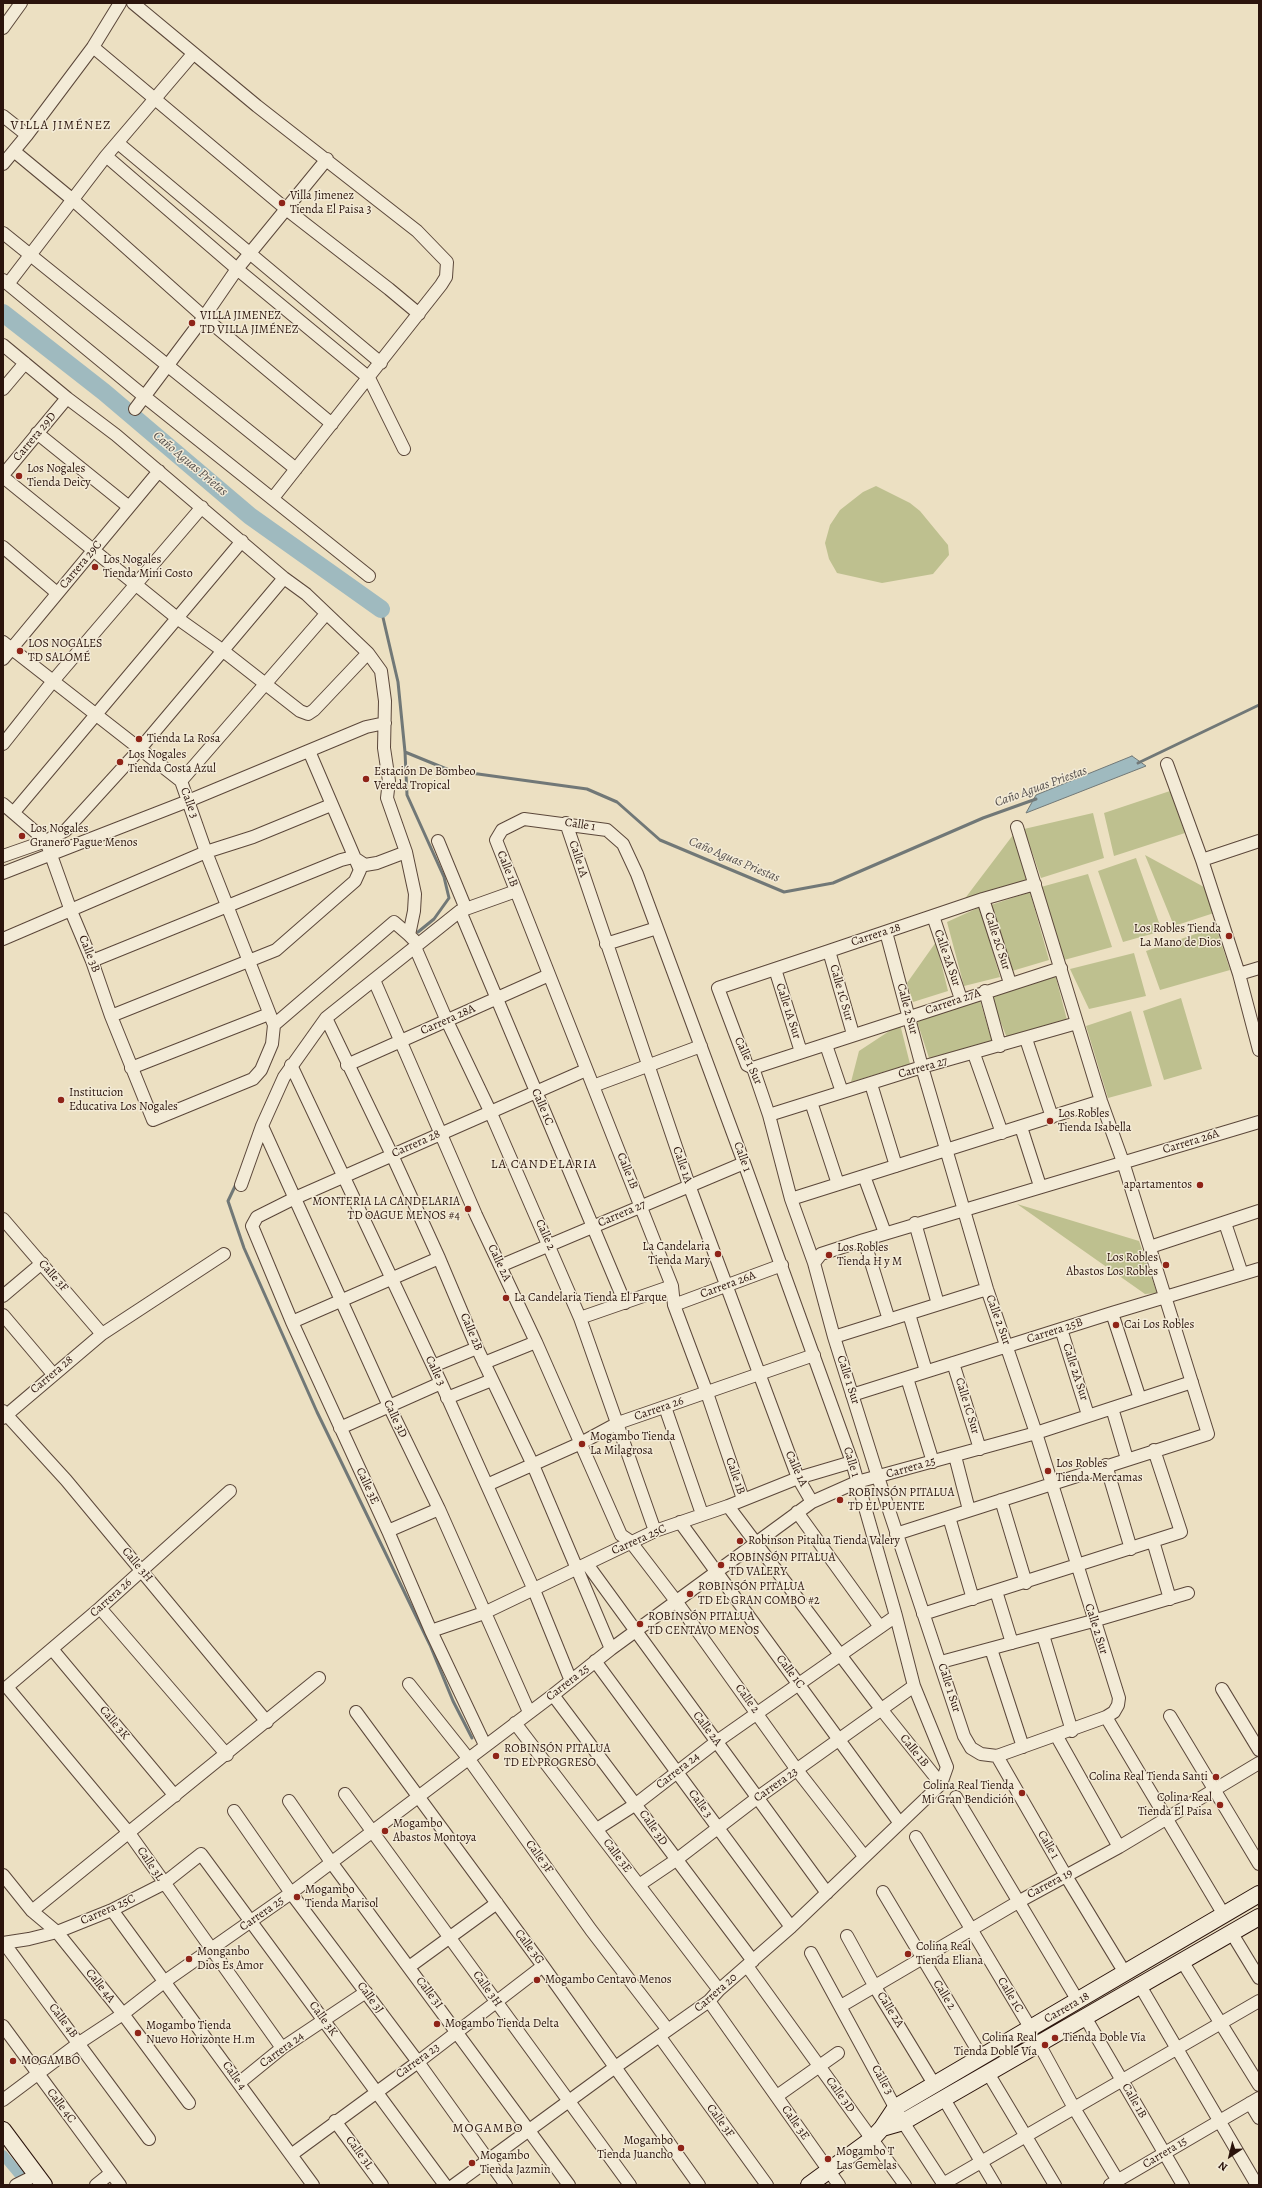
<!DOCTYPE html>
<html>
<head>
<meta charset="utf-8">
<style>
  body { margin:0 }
  #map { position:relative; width:1262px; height:2188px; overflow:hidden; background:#ece0c2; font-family:Alegreya,serif }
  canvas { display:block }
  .frame { position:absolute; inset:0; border:4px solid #2b140c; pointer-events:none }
  .north { position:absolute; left:1210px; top:2136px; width:40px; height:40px; -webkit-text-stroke:3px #f3ebd7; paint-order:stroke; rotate:215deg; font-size:11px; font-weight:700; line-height:16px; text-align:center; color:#2b140c }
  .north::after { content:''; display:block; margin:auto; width:14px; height:18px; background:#2b140c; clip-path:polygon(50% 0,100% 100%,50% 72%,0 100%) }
</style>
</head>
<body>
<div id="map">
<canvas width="1262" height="2188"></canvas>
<div class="frame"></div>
<div class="north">N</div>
</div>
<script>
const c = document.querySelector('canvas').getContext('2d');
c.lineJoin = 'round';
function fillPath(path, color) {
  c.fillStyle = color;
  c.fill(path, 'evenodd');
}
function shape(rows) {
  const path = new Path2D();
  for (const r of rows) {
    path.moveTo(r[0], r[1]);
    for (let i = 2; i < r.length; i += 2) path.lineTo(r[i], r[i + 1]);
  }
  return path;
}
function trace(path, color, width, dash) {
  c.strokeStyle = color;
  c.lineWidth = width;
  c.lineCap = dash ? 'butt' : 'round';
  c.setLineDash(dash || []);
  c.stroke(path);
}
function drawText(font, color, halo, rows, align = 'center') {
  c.font = font + ' Alegreya,serif';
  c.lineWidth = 3;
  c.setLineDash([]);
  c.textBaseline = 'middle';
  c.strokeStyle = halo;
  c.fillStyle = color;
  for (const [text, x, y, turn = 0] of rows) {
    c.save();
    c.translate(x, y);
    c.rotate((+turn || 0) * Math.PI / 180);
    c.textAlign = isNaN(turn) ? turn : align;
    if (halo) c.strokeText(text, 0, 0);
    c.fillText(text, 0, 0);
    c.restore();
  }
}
const green = shape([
  [876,486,910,503,920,511,948,545,949,555,933,574,882,583,837,573,829,559,825,543,830,525,840,510,863,492],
  [1170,791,1185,833,1114,856,1104,813],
  [1093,813,1104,858,1041,878,1024,829],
  [1013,835,1027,882,963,901],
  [1145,855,1204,887,1214,913,1174,926],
  [1136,858,1162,931,1123,942,1098,871],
  [1088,874,1112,947,1064,960,1041,887],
  [1030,892,1049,960,1012,971,991,905],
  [980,907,1000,977,964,986,947,922],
  [1216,927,1230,970,1160,990,1146,951],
  [936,942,948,991,913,1002,907,983],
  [1134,953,1146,996,1089,1009,1070,969],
  [1055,974,1067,1020,1007,1038,989,993],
  [979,997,992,1041,929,1058,915,1015],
  [1181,998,1202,1069,1164,1080,1143,1011],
  [1131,1011,1152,1086,1108,1098,1086,1026],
  [900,1024,910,1064,851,1082,859,1051],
  [1017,1204,1139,1241,1157,1293,1145,1294]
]);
const water = shape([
  [1132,756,1146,766,1026,813,1036,795,1132,756]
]);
const stream = shape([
  [381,609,398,682,405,752,449,770,587,789,617,802,660,840,784,892,833,883,983,818,1036,799],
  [405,752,407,795,444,877,449,898,434,919,418,932],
  [1138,763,1259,705],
  [237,1182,228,1201,244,1248,317,1412,430,1645,453,1701,472,1738]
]);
const canal = shape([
  [3,2155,28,2185]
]);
const river = shape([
  [3,313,104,392,250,516,381,609]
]);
const street = shape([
  [133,3,257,106,417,231,447,262,446,277,441,285,273,498],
  [3,28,21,3],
  [93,47,286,209,389,289,419,314],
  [3,116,27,135],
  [118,143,381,363],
  [15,152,73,200,204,317,332,424],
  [106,156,237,269,369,378,404,449],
  [3,164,27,135,93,47,120,3],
  [3,233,296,469],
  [3,280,145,397,369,576],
  [8,284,106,156,193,54],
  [3,345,67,398,116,435,284,578,306,594,368,653,381,671,385,701,384,748,389,781,387,798,406,852,415,894,414,911,409,935,416,942,415,947,447,1021,490,1111,580,1318,655,1531],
  [3,389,25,363],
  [135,409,204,317,237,269,327,159],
  [37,433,129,507],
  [3,475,67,398],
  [3,477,177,618,222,650,300,711,308,714,314,710,368,653],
  [3,547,57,593],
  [3,642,181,781,206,852,274,1025,272,1044,261,1070,253,1079,153,1120,111,1016,92,961,71,911,46,841,3,804],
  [3,659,159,471],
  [3,744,53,681,202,507],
  [1167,764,1202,860,1239,974,1259,1050],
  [181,781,326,614],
  [14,812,242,541],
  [566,823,689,1185,798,1478,812,1502],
  [438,841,466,909],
  [3,856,46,841,66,830,139,750,284,578],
  [1202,860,1259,841],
  [3,873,188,801,366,727,385,723],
  [983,899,1010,983],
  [460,911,625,1303],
  [933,916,961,999],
  [886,932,922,1067,987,1289,1036,1433,1119,1698,1118,1705,1114,1712,1106,1717,997,1756,981,1754,971,1748,964,1736,878,1477,834,1337,814,1263,791,1199,769,1115,753,1068,747,1065,718,988,829,951,983,899,1035,884],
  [3,939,206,852,253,837,331,805],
  [606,944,657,928],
  [829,951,853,1034],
  [92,961,341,860,353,857,365,865,377,863,406,852],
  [775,969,801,1052],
  [1239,974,1259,968],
  [374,980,476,1215,536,1342,621,1535,630,1541,676,1601,797,1770,864,1856],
  [985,991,1000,1046],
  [111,1016,276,950,355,881,360,870,309,751],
  [326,1018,392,1155,439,1258,477,1348,533,1465,611,1649],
  [274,1025,394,922,409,935],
  [1026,1039,1052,1117],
  [826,1045,842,1092],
  [974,1054,1002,1133],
  [291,1065,441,1383,534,1590,571,1681],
  [347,1065,549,975],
  [131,1068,269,1014],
  [753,1068,1061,968],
  [871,1084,896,1166],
  [593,1086,701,1046],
  [811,1102,838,1184],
  [769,1115,922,1067,1077,1023],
  [262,1126,389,1406,439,1509,529,1712],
  [1021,1127,1040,1186],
  [864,1176,885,1233],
  [241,1185,262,1126,284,1077,326,1018,460,911,516,891],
  [791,1199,1101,1101],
  [3,1219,102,1334],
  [915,1223,938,1304],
  [1225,1223,1242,1274],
  [864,1240,889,1320],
  [1150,1247,1259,1211],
  [814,1263,821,1254,864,1240,1259,1122],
  [500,1266,744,1163],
  [3,1296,42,1263],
  [674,1305,782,1265],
  [1112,1313,1140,1399],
  [909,1314,926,1371],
  [3,1315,53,1374],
  [580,1318,672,1286],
  [292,1322,439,1258],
  [1061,1329,1088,1415],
  [834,1337,987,1289],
  [484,1363,536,1342],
  [953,1363,980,1449],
  [433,1366,477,1348],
  [907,1378,933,1462],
  [852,1395,1112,1313,1259,1269],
  [447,1398,492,1380],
  [665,1407,702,1514],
  [1112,1408,1127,1459],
  [3,1411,66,1480,267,1722],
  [3,1418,102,1334,224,1254],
  [340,1428,441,1383],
  [955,1456,969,1510],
  [1106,1465,1131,1549],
  [487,1485,581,1443,618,1423,814,1355],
  [230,1491,100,1608,7,1687,129,1833,282,2048],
  [1001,1500,1026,1583],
  [728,1506,881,1709,941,1784],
  [797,1512,880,1627],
  [949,1517,973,1599],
  [680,1522,899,1822],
  [388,1531,439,1509],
  [896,1534,1208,1434,1123,1162,1101,1101,1017,827],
  [1153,1541,1170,1599],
  [587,1564,827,1893],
  [996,1591,1012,1643],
  [100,1608,227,1755],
  [923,1614,1181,1532,1154,1450],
  [431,1631,484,1613,655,1531,728,1506,798,1478,852,1462],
  [1043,1635,1072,1731],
  [52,1649,175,1796],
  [991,1649,1023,1747],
  [595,1661,791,1927],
  [941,1662,1093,1621,1188,1593],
  [409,1684,468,1758,591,1930,668,2030],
  [1222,1689,1259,1750],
  [553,1695,753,1961],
  [356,1712,543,1966,699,2185],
  [1170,1716,1259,1864],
  [1106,1717,1224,1915],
  [515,1723,719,1990],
  [1056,1735,1119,1847],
  [485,1745,431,1631,388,1531,292,1322,252,1226,257,1217,295,1198,586,1070],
  [997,1756,1066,1876,1125,1973],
  [345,1794,630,2185],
  [956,1797,1078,2001],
  [289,1801,331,1862,569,2185],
  [234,1811,291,1893,418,2062,506,2185],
  [597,1829,636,1804,716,1742,896,1616],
  [916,1837,1031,2029],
  [3,1875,32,1911,57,1932,123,2014,189,2103],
  [639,1885,676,1860,757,1798,914,1686],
  [883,1892,981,2056],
  [112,1910,313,2185],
  [32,1911,319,1678],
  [1231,1932,1259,1978],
  [847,1936,875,1987,934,2084],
  [3,1943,29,1939,57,1932,112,1910,163,1884,201,1854,445,2185],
  [4,1943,149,2139],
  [811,1953,903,2122,944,2185],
  [1182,1961,1259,2085],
  [747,1966,905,2185],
  [409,1967,497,1903],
  [1139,1984,1257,2185],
  [709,2001,839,2185],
  [841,2006,1018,1902,1119,1847,1259,1763],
  [1085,2017,1183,2185],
  [3,2026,120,2185],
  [660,2037,767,2185],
  [1039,2044,1074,2108,1118,2181],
  [988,2073,1055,2185],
  [239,2083,282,2048,366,1992],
  [777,2096,838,2053],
  [944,2099,995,2185],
  [3,2100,79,2043,123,2014,164,1982,291,1893,553,1695,611,1649,812,1502,857,1482,1036,1433,1192,1382],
  [1250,2103,1259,2118],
  [335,2121,382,2185],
  [291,2155,418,2062,543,1966],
  [943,2184,1259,2001],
  [16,2185,36,2175],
  [96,2185,111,2173],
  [454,2185,614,2068,709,2001,719,1990,791,1927,941,1784,947,1767,914,1686,896,1616,852,1462,744,1163,637,874,623,844,607,830,524,819,502,830,496,840,672,1286,674,1305,707,1393,743,1499],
  [1110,2185,1259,2098]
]);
const secondary = shape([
  [882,2128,903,2122,1259,1917],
  [3,2130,44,2185],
  [809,2185,872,2139,882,2128,896,2107,1259,1894]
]);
const markers = [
  [282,203,4,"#8f2418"],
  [192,323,4,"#8f2418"],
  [19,476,4,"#8f2418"],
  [95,567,4,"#8f2418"],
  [20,651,4,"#8f2418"],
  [139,739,4,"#8f2418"],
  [120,762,4,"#8f2418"],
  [366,779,4,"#8f2418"],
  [22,836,4,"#8f2418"],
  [1229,936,4,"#8f2418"],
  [61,1100,4,"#8f2418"],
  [1050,1121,4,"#8f2418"],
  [1200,1185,4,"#8f2418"],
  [468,1209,4,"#8f2418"],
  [718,1254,4,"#8f2418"],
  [829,1255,4,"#8f2418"],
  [1166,1265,4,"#8f2418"],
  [506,1298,4,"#8f2418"],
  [1116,1325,4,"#8f2418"],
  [582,1444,4,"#8f2418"],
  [1048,1471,4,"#8f2418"],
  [840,1500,4,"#8f2418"],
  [740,1541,4,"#8f2418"],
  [721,1565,4,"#8f2418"],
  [690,1594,4,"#8f2418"],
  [640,1624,4,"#8f2418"],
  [496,1756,4,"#8f2418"],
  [1216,1777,4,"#8f2418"],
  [1022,1793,4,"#8f2418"],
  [1220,1805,4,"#8f2418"],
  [385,1831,4,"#8f2418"],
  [297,1897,4,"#8f2418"],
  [908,1954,4,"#8f2418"],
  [189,1959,4,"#8f2418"],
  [537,1980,4,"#8f2418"],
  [437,2024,4,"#8f2418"],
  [138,2033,4,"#8f2418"],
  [1055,2038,4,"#8f2418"],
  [1045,2045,4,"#8f2418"],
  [13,2061,4,"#8f2418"],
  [681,2148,4,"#8f2418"],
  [828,2159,4,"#8f2418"],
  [472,2163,4,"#8f2418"]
];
const poiNames = [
  ["Villa Jimenez",290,196],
  ["Tienda El Paisa 3",290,210],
  ["VILLA JIMENEZ",200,316],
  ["TD VILLA JIMÉNEZ",200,330],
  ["Los Nogales",27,469],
  ["Tienda Deicy",27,483],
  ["Los Nogales",103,560],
  ["Tienda Mini Costo",103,574],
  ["LOS NOGALES",28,644],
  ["TD SALOMÉ",28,658],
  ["Tienda La Rosa",147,739],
  ["Los Nogales",128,755],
  ["Tienda Costa Azul",128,769],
  ["Estación De Bombeo",374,772],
  ["Vereda Tropical",374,786],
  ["Los Nogales",30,829],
  ["Granero Pague Menos",30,843],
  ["Los Robles Tienda",1221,929,"right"],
  ["La Mano de Dios",1221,943,"right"],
  ["Institucion",69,1093],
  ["Educativa Los Nogales",69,1107],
  ["Los Robles",1058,1114],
  ["Tienda Isabella",1058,1128],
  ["apartamentos",1192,1185,"right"],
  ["MONTERIA LA CANDELARIA",460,1202,"right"],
  ["TD OAGUE MENOS #4",460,1216,"right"],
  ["La Candelaria",710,1247,"right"],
  ["Tienda Mary",710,1261,"right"],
  ["Los Robles",837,1248],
  ["Tienda H y M",837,1262],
  ["Los Robles",1158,1258,"right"],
  ["Abastos Los Robles",1158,1272,"right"],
  ["La Candelaria Tienda El Parque",514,1298],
  ["Cai Los Robles",1124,1325],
  ["Mogambo Tienda",590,1437],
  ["La Milagrosa",590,1451],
  ["Los Robles",1056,1464],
  ["Tienda Mercamas",1056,1478],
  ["ROBINSÓN PITALUA",848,1493],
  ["TD EL PUENTE",848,1507],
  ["Robinson Pitalua Tienda Valery",748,1541],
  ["ROBINSÓN PITALUA",729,1558],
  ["TD VALERY",729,1572],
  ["ROBINSÓN PITALUA",698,1587],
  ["TD EL GRAN COMBO #2",698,1601],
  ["ROBINSÓN PITALUA",648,1617],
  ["TD CENTAVO MENOS",648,1631],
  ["ROBINSÓN PITALUA",504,1749],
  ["TD EL PROGRESO",504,1763],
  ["Colina Real Tienda Santi",1208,1777,"right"],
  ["Colina Real Tienda",1014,1786,"right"],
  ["Mi Gran Bendición",1014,1800,"right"],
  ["Colina Real",1212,1798,"right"],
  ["Tienda El Paisa",1212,1812,"right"],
  ["Mogambo",393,1824],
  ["Abastos Montoya",393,1838],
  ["Mogambo",305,1890],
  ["Tienda Marisol",305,1904],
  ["Colina Real",916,1947],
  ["Tienda Eliana",916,1961],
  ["Monganbo",197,1952],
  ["Dios Es Amor",197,1966],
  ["Mogambo Centavo Menos",545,1980],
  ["Mogambo Tienda Delta",445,2024],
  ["Mogambo Tienda",146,2026],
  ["Nuevo Horizonte H.m",146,2040],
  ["Colina Real",1037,2038,"right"],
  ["Tienda Doble Vía",1037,2052,"right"],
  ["Tienda Doble Vía",1063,2038],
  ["MOGAMBO",21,2061],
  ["Mogambo",673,2141,"right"],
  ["Tienda Juancho",673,2155,"right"],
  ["Mogambo T",836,2152],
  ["Las Gemelas",836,2166],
  ["Mogambo",480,2156],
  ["Tienda Jazmin",480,2170]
];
const streetNames = [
  ["Carrera 29D",35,437,-50],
  ["Carrera 29C",81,565,-50],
  ["Calle 3",189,803,70],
  ["Calle 1",580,825,9],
  ["Calle 1A",578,859,72],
  ["Calle 1B",507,869,68],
  ["Carrera 28",876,935,-18],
  ["Calle 2C Sur",997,941,72],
  ["Calle 3B",89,954,68],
  ["Calle 2A Sur",947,958,71],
  ["Calle 1C Sur",841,993,74],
  ["Carrera 27A",953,1002,-19],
  ["Calle 2 Sur",907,1009,75],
  ["Calle 1A Sur",788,1011,72],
  ["Carrera 28A",448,1020,-24],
  ["Calle 1 Sur",748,1061,65],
  ["Carrera 27",923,1068,-16],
  ["Calle 1C",542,1107,67],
  ["Carrera 26A",1191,1142,-17],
  ["Carrera 28",416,1144,-24],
  ["Calle 1",742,1157,70],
  ["Calle 1A",682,1165,71],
  ["Calle 1B",627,1171,68],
  ["Carrera 27",622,1214,-23],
  ["Calle 2",545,1235,66],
  ["Calle 2A",499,1263,65],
  ["Calle 3F",53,1276,49],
  ["Carrera 26A",728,1285,-20],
  ["Calle 2 Sur",998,1320,70],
  ["Carrera 25B",1055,1331,-18],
  ["Calle 2B",471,1332,67],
  ["Calle 3",435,1371,65],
  ["Calle 2A Sur",1075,1372,72],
  ["Carrera 28",52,1375,-40],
  ["Calle 1 Sur",848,1380,72],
  ["Calle 1C Sur",967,1406,73],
  ["Carrera 26",659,1409,-19],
  ["Calle 3D",395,1419,65],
  ["Calle 1",851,1462,73],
  ["Carrera 25",911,1468,-16],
  ["Calle 1A",796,1469,66],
  ["Calle 1B",735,1476,71],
  ["Calle 3E",367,1486,65],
  ["Carrera 25C",639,1540,-24],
  ["Calle 3H",137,1565,50],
  ["Carrera 26",111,1598,-42],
  ["Calle 2 Sur",1096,1629,72],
  ["Calle 1C",790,1672,53],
  ["Carrera 25",568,1683,-38],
  ["Calle 1 Sur",949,1688,72],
  ["Calle 2",747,1699,54],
  ["Calle 3K",114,1723,50],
  ["Calle 2A",707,1729,53],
  ["Calle 1B",914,1751,51],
  ["Carrera 24",678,1771,-38],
  ["Carrera 23",776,1785,-35],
  ["Calle 3",700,1804,54],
  ["Calle 3D",653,1828,55],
  ["Calle 1",1048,1845,60],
  ["Calle 3E",617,1856,53],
  ["Calle 3F",539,1857,54],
  ["Calle 3L",150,1864,56],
  ["Carrera 19",1050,1884,-28],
  ["Carrera 25C",108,1910,-24],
  ["Carrera 25",262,1914,-35],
  ["Calle 3G",529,1947,53],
  ["Calle 4A",100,1986,52],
  ["Calle 3H",487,1989,54],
  ["Calle 3I",429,1993,53],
  ["Carrera 20",716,1993,-41],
  ["Calle 2",944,1995,59],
  ["Calle 1C",1010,1995,59],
  ["Calle 3J",370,1998,53],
  ["Carrera 18",1067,2008,-30],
  ["Calle 2A",890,2010,58],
  ["Calle 3K",323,2019,54],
  ["Calle 4B",63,2021,53],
  ["Carrera 24",282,2050,-36],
  ["Carrera 23",418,2061,-36],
  ["Calle 4",234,2076,54],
  ["Calle 3",882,2080,61],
  ["Calle 3D",840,2095,54],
  ["Calle 1B",1134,2101,60],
  ["Calle 4C",61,2106,53],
  ["Calle 3F",720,2121,54],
  ["Calle 3E",795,2123,55],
  ["Calle 3L",359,2153,54],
  ["Carrera 15",1165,2153,-31]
];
const neighbourhoodNames = [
  ["VILLA JIMÉNEZ",61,126],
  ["LA CANDELARIA",544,1165],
  ["MOGAMBO",488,2129]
];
const waterNames = [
  ["Caño Aguas Prietas",190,464,40],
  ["Caño Aguas Priestas",1041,787,-20],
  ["Caño Aguas Priestas",734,860,23]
];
fillPath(green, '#bec08f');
fillPath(water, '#9fbabf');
trace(water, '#717877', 1);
trace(stream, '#717877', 3);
trace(canal, '#9fbabf', 10);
trace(river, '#9fbabf', 18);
trace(street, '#5b473a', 14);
trace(secondary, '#2b140c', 18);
trace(street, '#f3ebd7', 12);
trace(secondary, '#f3ebd7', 16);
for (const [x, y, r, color] of markers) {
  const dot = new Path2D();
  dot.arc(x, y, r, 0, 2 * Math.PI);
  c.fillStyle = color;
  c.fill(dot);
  trace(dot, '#f3ebd7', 1.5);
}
drawText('12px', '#2b140c', '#f3ebd7', poiNames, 'left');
drawText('12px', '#2b140c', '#f3ebd7', streetNames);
c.letterSpacing = '1px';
drawText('13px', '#2b140c', '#f3ebd7', neighbourhoodNames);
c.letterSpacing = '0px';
drawText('italic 13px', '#544e4b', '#f3ebd7', waterNames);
</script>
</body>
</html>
